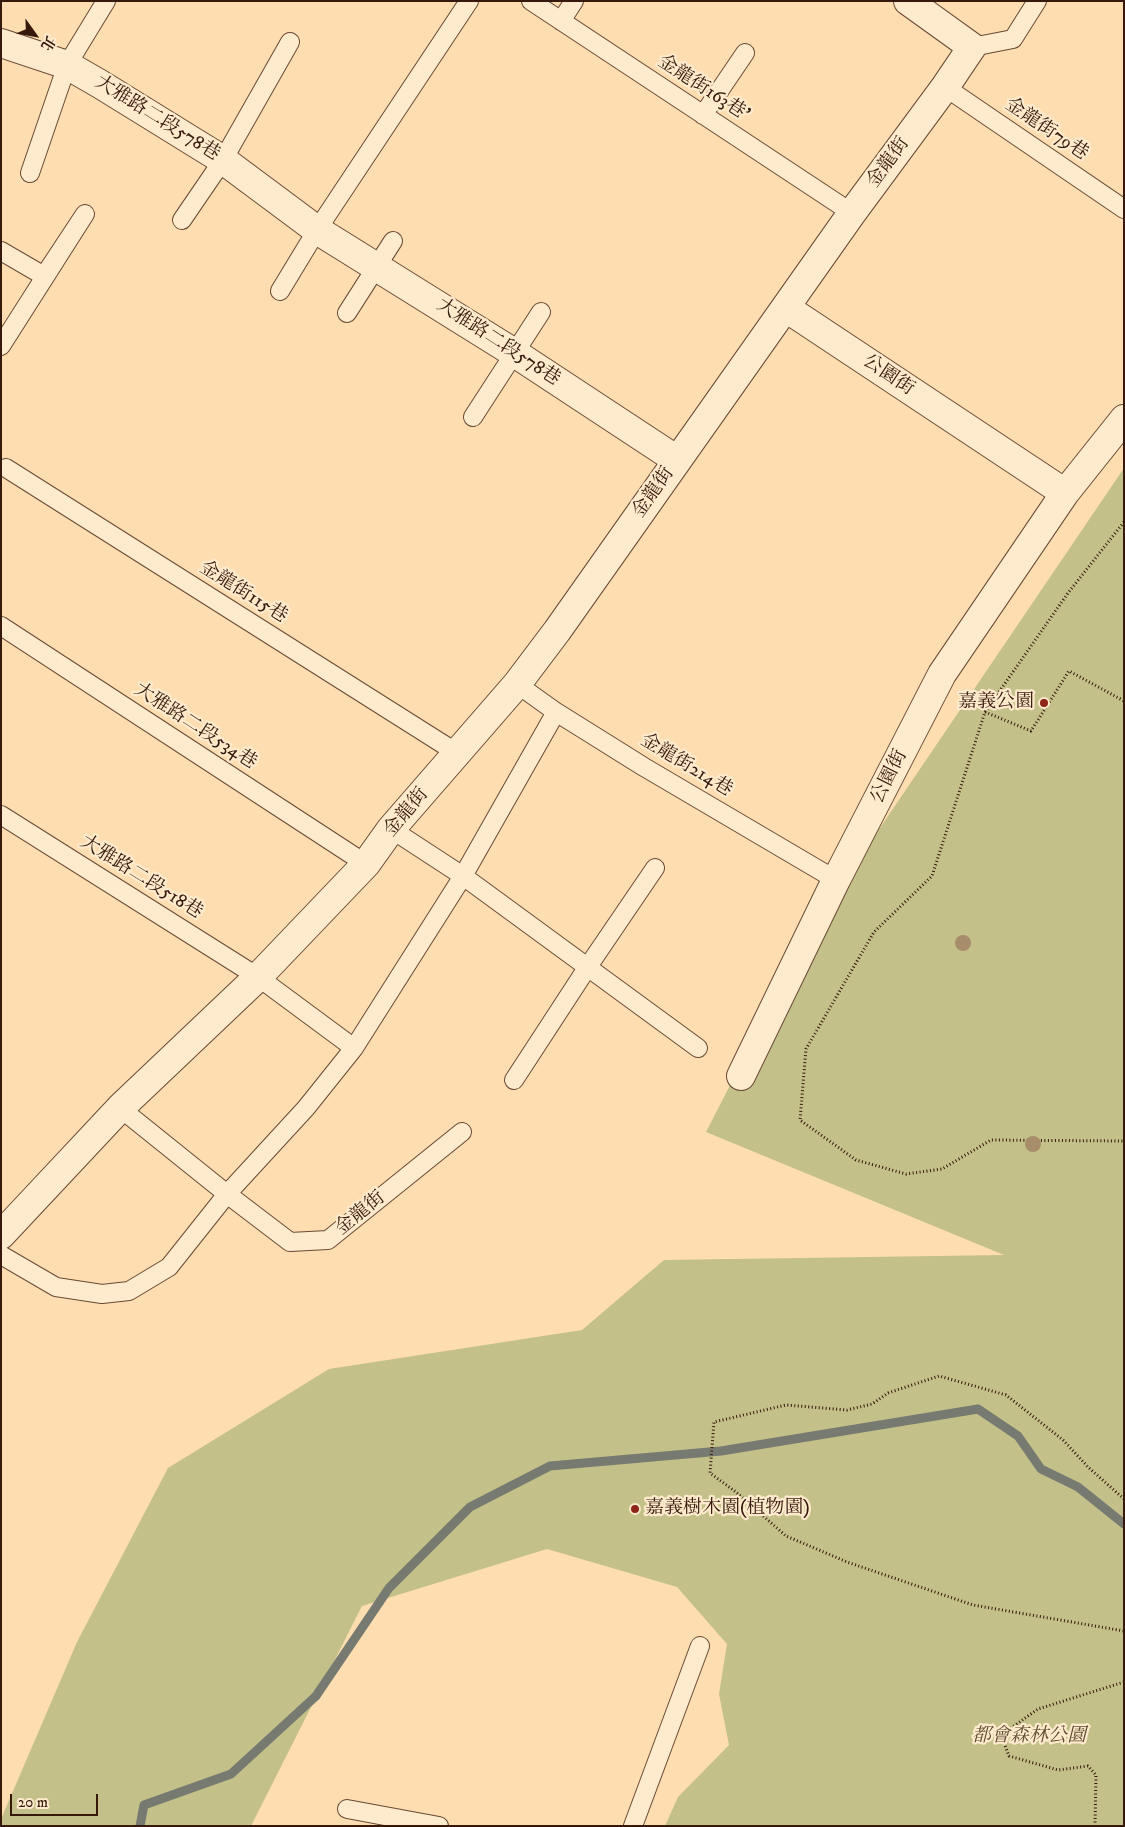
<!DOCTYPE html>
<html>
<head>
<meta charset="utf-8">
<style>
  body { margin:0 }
  #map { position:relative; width:1125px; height:1827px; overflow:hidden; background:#fedeb0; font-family:"IM FELL DW Pica","Noto Serif TC",serif }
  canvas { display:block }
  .frame { position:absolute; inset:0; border:2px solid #36190c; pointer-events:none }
  .north { position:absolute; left:10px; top:10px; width:50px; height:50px; -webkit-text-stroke:4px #feeacc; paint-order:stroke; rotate:122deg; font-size:14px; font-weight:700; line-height:20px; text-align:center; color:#36190c }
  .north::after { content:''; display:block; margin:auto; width:18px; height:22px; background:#36190c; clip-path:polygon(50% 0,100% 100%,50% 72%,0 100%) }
  .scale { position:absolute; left:10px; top:1794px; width:88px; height:22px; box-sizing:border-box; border:2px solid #36190c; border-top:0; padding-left:6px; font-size:15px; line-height:18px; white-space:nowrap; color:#36190c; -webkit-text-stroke:4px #feeacc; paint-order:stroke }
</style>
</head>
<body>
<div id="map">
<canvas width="1125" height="1827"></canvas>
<div class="frame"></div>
<div class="north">北</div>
<div class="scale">20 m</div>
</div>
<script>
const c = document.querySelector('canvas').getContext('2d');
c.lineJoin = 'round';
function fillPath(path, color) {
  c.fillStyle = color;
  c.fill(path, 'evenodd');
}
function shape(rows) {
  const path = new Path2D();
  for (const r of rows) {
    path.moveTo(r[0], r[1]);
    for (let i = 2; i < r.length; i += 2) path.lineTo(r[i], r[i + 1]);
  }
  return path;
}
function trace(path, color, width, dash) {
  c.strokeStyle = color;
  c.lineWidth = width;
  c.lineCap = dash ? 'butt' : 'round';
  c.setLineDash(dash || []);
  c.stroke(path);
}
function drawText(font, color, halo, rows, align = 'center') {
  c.font = font + ' "IM FELL DW Pica","Noto Serif TC",serif';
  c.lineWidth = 4.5;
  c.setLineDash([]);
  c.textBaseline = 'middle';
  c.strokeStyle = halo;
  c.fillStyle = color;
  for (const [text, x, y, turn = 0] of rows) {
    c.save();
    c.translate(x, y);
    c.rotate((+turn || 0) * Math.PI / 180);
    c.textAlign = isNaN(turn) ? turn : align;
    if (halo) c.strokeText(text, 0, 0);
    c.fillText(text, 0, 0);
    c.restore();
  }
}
const green = shape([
  [1124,468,1124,1826,665,1826,678,1797,729,1745,719,1694,727,1644,677,1587,547,1549,362,1606,251,1826,1,1826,1,1819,77,1642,168,1468,329,1369,582,1330,664,1260,1004,1255,706,1132,806,937]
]);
const stream = shape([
  [140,1826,144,1805,231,1774,316,1696,389,1588,470,1507,550,1466,721,1451,978,1409,1018,1436,1041,1469,1078,1487,1124,1524]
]);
const path = shape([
  [1124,522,1068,593,985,712,932,876,874,932,806,1049,800,1120,856,1160,906,1174,942,1169,991,1140,1124,1141],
  [985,712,1031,731,1069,671,1124,701],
  [1124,1499,1088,1467,1063,1440,1006,1395,939,1376,888,1393,872,1404,847,1410,786,1405,714,1422,710,1473,736,1492,786,1536,847,1562,973,1605,1124,1631],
  [1095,1826,1096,1775,1088,1766,1058,1770,1009,1756,1001,1735,1038,1709,1124,1682]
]);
const lane = shape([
  [531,1,852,213],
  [561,21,574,1],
  [972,47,1013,39,1037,1],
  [945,87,1124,209],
  [703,115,745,53],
  [30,173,67,65,106,1],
  [182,220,223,160,290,42],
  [1,251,44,276,85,214,1,346],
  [280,291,317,230,469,1],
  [347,313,393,241],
  [473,417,541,312],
  [6,468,457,753],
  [1,626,366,864],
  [517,684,556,712,644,767,836,880],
  [1,815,258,977,354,1048,306,1108,227,1194,169,1267,129,1291,102,1294,56,1287,1,1255],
  [391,829,463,876,698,1048],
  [354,1048,463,876,556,712],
  [514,1080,587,968,655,868],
  [120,1108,227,1194,290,1242,328,1240,462,1132],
  [347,1809,439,1826],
  [633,1826,700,1646]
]);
const street = shape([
  [1,43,67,65,100,84,223,160,317,230,516,354,677,460],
  [786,308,1065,493],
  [741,1076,836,880,942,674,1065,493,1124,419],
  [1,1235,120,1108,258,977,366,864,391,829,517,684,557,631,852,213,945,87,972,47,908,1]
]);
const trees = [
  [963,943],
  [1033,1144]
];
const markers = [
  [1044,703,5,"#8f2418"],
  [635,1509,5,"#8f2418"]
];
const streetNames = [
  ["金龍街163巷'",703,89,33],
  ["大雅路二段578巷",157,119,32],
  ["金龍街79巷",1046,130,34],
  ["金龍街",889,163,-54],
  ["大雅路二段578巷",498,343,33],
  ["公園街",888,376,34],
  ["金龍街",654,493,-55],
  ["金龍街115巷",243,593,32],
  ["大雅路二段534巷",195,727,33],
  ["金龍街214巷",686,766,31],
  ["公園街",890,777,-63],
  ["金龍街",407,813,-50],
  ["大雅路二段518巷",141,878,32],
  ["金龍街",361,1214,-39]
];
const poiNames = [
  ["嘉義公園",1034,703],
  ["嘉義樹木園(植物園)",645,1509,"left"]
];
const parkNames = [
  ["都會森林公園",1029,1737]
];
fillPath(green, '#c3c089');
trace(stream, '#777a70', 9);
trace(lane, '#684a35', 20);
trace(street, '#684a35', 30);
trace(path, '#36190c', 3, [1, 2.5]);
trace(lane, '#feeacc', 18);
trace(street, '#feeacc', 28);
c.fillStyle = '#a78d6b';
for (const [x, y] of trees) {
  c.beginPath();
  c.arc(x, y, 8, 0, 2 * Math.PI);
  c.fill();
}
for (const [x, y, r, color] of markers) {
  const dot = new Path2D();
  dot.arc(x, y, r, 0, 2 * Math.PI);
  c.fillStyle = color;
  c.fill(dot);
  trace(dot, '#feeacc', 2);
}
drawText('19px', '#36190c', '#feeacc', streetNames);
drawText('19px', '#36190c', '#feeacc', poiNames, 'right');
drawText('italic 19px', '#604b32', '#feeacc', parkNames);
</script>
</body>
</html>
